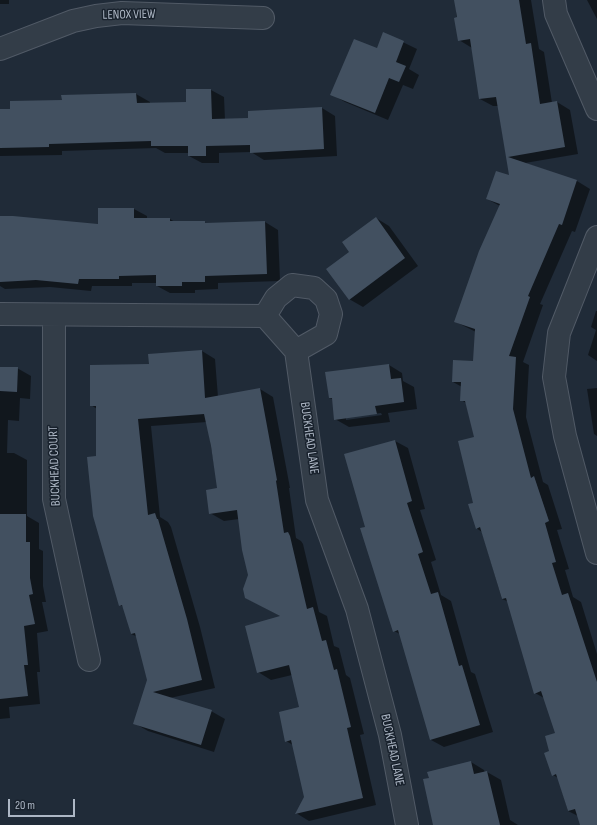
<!DOCTYPE html>
<html>
<head>
<meta charset="utf-8">
<style>
  body { margin:0 }
  #map { position:relative; width:597px; height:825px; overflow:hidden; background:#202b38; font-family:"Sofia Sans Condensed",sans-serif }
  canvas { display:block }
  .scale { position:absolute; left:8px; top:799px; width:67px; height:18px; box-sizing:border-box; border:2px solid #adb7c5; border-top:0; padding-left:5px; font-size:12px; line-height:14px; white-space:nowrap; color:#adb7c5; -webkit-text-stroke:3px #19222d; paint-order:stroke }
</style>
</head>
<body>
<div id="map">
<canvas width="597" height="825"></canvas>
<div class="scale">20 m</div>
</div>
<script>
const c = document.querySelector('canvas').getContext('2d');
c.lineJoin = 'round';
function fillPath(path, color) {
  c.fillStyle = color;
  c.fill(path, 'evenodd');
}
function shape(rows) {
  const path = new Path2D();
  for (const r of rows) {
    path.moveTo(r[0], r[1]);
    for (let i = 2; i < r.length; i += 2) path.lineTo(r[i], r[i + 1]);
  }
  return path;
}
function trace(path, color, width, dash) {
  c.strokeStyle = color;
  c.lineWidth = width;
  c.lineCap = dash ? 'butt' : 'round';
  c.setLineDash(dash || []);
  c.stroke(path);
}
function drawText(font, color, halo, rows, align = 'center') {
  c.font = font + ' "Sofia Sans Condensed",sans-serif';
  c.lineWidth = 3;
  c.setLineDash([]);
  c.textBaseline = 'middle';
  c.strokeStyle = halo;
  c.fillStyle = color;
  for (const [text, x, y, turn = 0] of rows) {
    c.save();
    c.translate(x, y);
    c.rotate((+turn || 0) * Math.PI / 180);
    c.textAlign = isNaN(turn) ? turn : align;
    if (halo) c.strokeText(text, 0, 0);
    c.fillText(text, 0, 0);
    c.restore();
  }
}
const shadow = shape([
  [0,0,9,0,9,4,0,4],
  [455,0,531,0,539,49,544,52,552,103,557,102,570,110,578,154,525,163,577,181,590,189,575,232,572,231,540,304,543,305,523,362,529,365,526,417,543,482,548,485,562,529,557,530,569,569,565,570,573,597,581,602,597,654,597,825,581,825,578,816,568,811,558,778,553,775,550,751,556,733,544,698,535,693,509,602,502,599,482,532,476,528,474,503,475,438,466,403,461,400,462,387,453,382,474,362,476,332,456,322,500,206,487,199,510,177,498,106,493,106,480,99,472,48,459,40],
  [587,0,597,0,597,19],
  [384,33,417,49,409,69,419,75,413,89,403,85,388,120,345,102,331,94,377,49],
  [211,90,224,97,225,120,249,119,322,108,335,116,337,156,264,160,251,152,219,153,219,163,202,163,189,156,189,153,165,153,156,148,62,151,62,155,0,156,0,110,11,110,63,101,62,96,136,94,150,102,150,104,187,103],
  [134,209,147,216,147,219,170,219,175,222,204,222,207,224,265,222,278,230,280,281,218,283,218,289,195,290,195,293,170,293,157,286,157,283,132,283,132,286,92,286,91,291,50,287,5,289,0,286,0,227,99,225],
  [376,218,389,226,418,266,363,307,349,299,351,252],
  [596,311,597,311,597,361,588,355,596,330,591,327],
  [202,351,215,359,218,397,260,389,273,397,290,488,289,488,296,538,301,541,303,544,319,612,327,616,334,646,339,648,346,675,350,678,364,734,360,735,376,805,309,821,296,813,305,797,293,745,286,741,300,708,292,675,271,680,258,672,282,617,246,598,249,576,239,519,224,521,210,513,218,489,207,422,151,426,160,517,168,522,171,527,200,627,215,688,170,698,211,711,225,719,214,752,148,731,134,723,148,680,138,637,131,634,124,607,120,605,97,457,97,409,91,405,150,365],
  [389,365,402,373,403,381,414,387,417,409,388,413,390,422,349,427,335,419,333,399,329,398],
  [381,413,382,415,346,420,346,417],
  [0,368,17,368,31,376,30,399,20,398,19,421,8,420,7,453,14,453,27,460,27,516,39,523,39,549,43,551,43,586,46,602,42,602,48,631,37,633,40,672,37,672,40,704,9,707,10,718,0,719],
  [597,388,597,436,594,434,587,389],
  [395,441,408,448,425,509,420,510,436,560,431,562,441,595,451,601,471,672,475,674,493,732,444,747,431,740,400,634,394,631,366,528],
  [471,762,484,770,485,773,487,772,501,780,510,820,518,825,441,825,430,779]
]);
const building = shape([
  [454,0,519,0,526,44,531,43,540,104,557,101,565,147,508,157,577,180,562,225,559,224,528,296,530,297,509,356,516,357,513,409,531,478,534,476,549,521,545,523,556,562,552,563,562,595,568,593,597,682,597,825,580,825,575,809,568,811,556,774,552,776,544,753,549,751,545,736,555,733,541,691,534,694,506,598,502,599,480,527,476,529,468,504,473,503,458,441,474,437,465,401,460,401,461,382,452,382,453,360,473,361,475,329,454,322,479,251,500,204,486,199,496,171,509,175,496,97,479,99,470,39,458,41,454,18,457,17],
  [383,32,404,41,396,62,406,66,399,82,389,78,375,113,330,95,354,39,377,48],
  [186,89,211,89,212,119,248,118,248,111,322,107,324,149,250,153,250,145,206,146,206,156,188,156,188,146,151,146,151,141,49,144,49,147,0,148,0,109,10,109,10,101,62,100,61,95,136,93,137,103,186,102],
  [98,208,134,208,134,218,170,218,170,221,205,221,205,223,265,221,267,274,205,276,205,282,182,282,182,286,156,286,156,275,119,276,119,279,79,279,78,284,36,280,0,282,0,216,13,216,98,224],
  [376,217,405,258,349,300,326,269,349,252,342,242],
  [202,350,205,398,260,388,277,480,276,481,284,533,288,532,290,536,307,609,313,607,322,641,326,640,334,670,337,669,351,727,347,728,363,798,295,814,304,797,291,740,285,742,279,712,299,707,289,665,257,673,245,626,280,616,245,598,243,589,248,575,242,550,237,510,209,514,206,490,217,488,211,446,204,414,138,419,148,515,155,513,157,519,158,519,187,619,202,680,153,692,212,710,201,745,133,724,147,680,135,633,131,634,122,605,119,606,93,516,87,457,96,456,96,406,90,406,90,365,149,364,148,354],
  [389,364,391,379,401,378,404,402,375,406,377,414,334,420,332,398,329,398,325,372],
  [0,367,18,367,17,392,0,391],
  [395,440,412,501,407,503,423,552,418,554,431,594,438,592,459,666,462,665,480,725,430,740,398,630,393,632,360,528,365,527,344,454],
  [0,514,26,514,26,542,30,542,30,578,33,594,29,595,35,624,24,626,28,665,24,665,28,696,0,699],
  [471,761,474,774,487,771,500,825,433,825,423,779,429,778,427,772]
]);
const minor = shape([
  [554,0,556,14,597,109],
  [0,49,73,21,96,16,122,13,263,18],
  [597,237,559,333,554,377,565,436,597,553],
  [0,314,265,316,296,351,317,500,357,609,390,735,407,825],
  [54,315,54,499,89,660],
  [265,316,276,298,292,285,314,288,326,299,331,314,326,334,296,351]
]);
const streetNames = [
  ["LENOX VIEW",129,15,-1],
  ["BUCKHEAD LANE",309,438,82],
  ["BUCKHEAD COURT",55,466,-92],
  ["BUCKHEAD LANE",392,750,78]
];
fillPath(shadow, '#0007');
fillPath(building, '#425060');
trace(minor, '#515a66', 24);
trace(minor, '#333d48', 22);
drawText('13px', '#adb7c5', '#19222d', streetNames);
</script>
</body>
</html>
